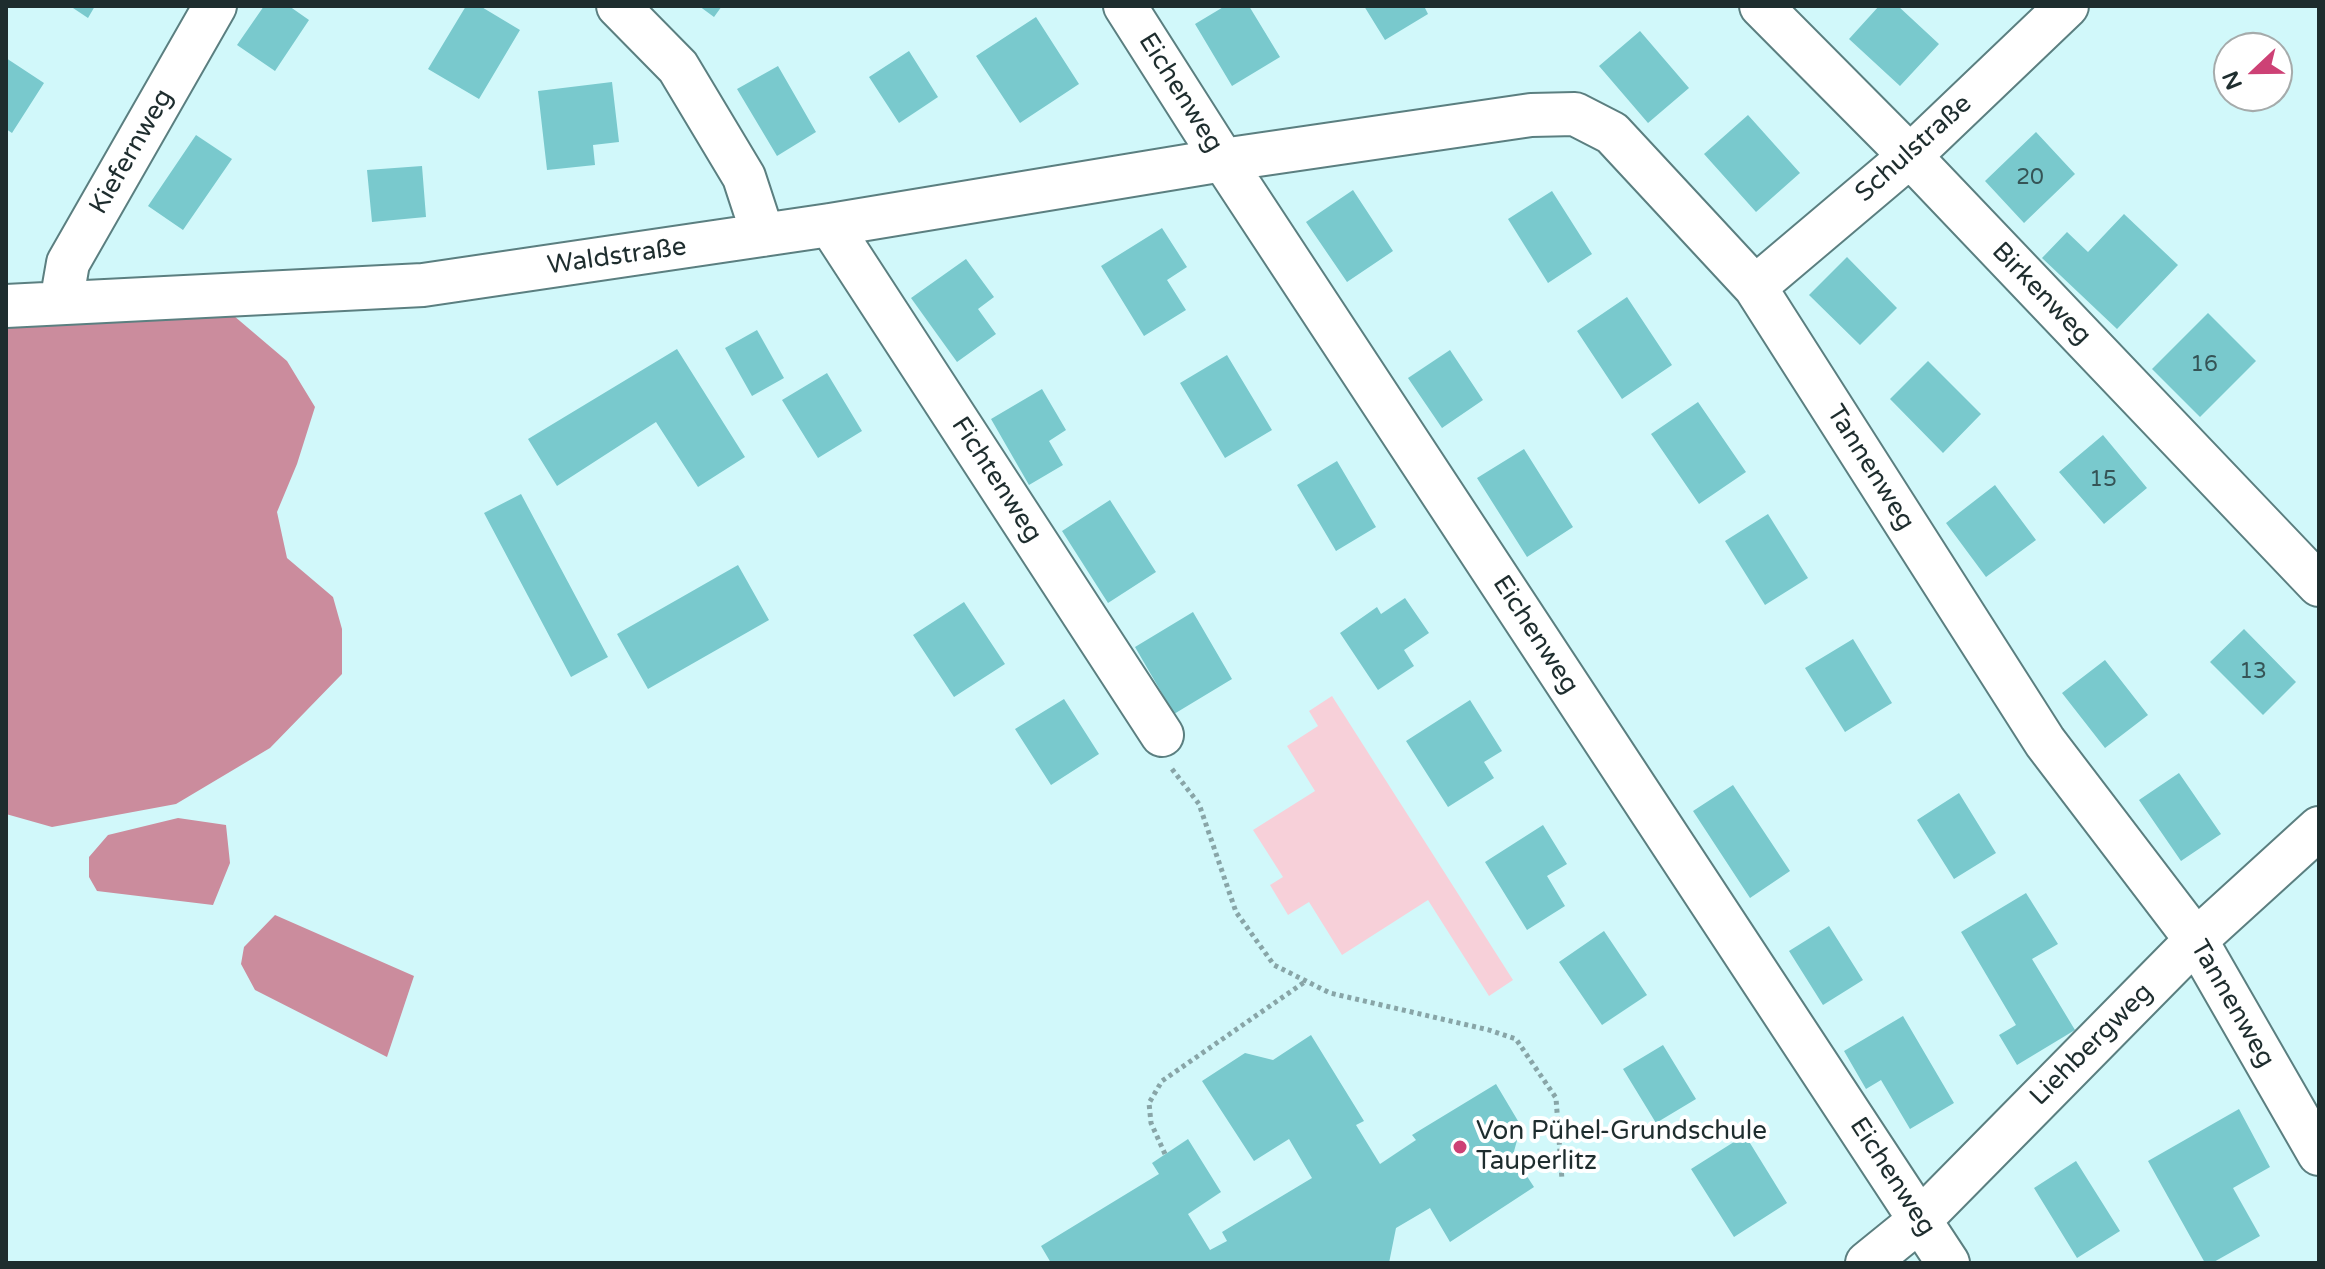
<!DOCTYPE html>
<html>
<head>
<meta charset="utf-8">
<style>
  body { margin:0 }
  #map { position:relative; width:2325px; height:1269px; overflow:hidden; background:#d1f8fa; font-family:"Varela Round",sans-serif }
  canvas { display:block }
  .frame { position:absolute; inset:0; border:8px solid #1e2d2e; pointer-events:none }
  .north { position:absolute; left:2213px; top:32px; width:80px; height:80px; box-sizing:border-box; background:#fff; border:2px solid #a5abab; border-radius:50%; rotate:248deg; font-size:22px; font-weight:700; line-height:32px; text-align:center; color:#1e2d2e }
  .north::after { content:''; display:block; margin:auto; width:28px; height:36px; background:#cd4175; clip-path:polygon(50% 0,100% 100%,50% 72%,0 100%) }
</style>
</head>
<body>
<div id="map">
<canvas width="2325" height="1269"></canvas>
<div class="frame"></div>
<div class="north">N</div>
</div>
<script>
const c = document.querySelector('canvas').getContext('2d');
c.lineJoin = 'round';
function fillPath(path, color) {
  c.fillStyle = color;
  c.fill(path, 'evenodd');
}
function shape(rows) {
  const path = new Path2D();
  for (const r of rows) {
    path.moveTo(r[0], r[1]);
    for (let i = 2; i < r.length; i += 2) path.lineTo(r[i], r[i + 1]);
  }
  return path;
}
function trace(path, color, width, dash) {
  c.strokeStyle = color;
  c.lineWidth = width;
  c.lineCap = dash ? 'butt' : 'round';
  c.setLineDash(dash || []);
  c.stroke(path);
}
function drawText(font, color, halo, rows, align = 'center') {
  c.font = font + ' "Varela Round",sans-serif';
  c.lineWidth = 8;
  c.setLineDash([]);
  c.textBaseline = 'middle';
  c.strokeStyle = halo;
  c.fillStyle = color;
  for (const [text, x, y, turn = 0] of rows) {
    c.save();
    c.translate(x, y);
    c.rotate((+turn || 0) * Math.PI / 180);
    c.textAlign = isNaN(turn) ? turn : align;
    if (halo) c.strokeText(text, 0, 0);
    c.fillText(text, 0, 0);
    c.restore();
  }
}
const green = shape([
  [1332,696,1513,980,1489,996,1428,900,1342,955,1309,902,1288,915,1270,885,1283,877,1253,830,1315,791,1287,746,1318,726,1309,711]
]);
const water = shape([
  [227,310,287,361,315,407,297,464,277,512,287,558,333,597,342,629,342,674,270,748,176,804,52,827,6,814,6,324],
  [178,818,226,825,230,863,213,905,97,891,89,877,89,857,108,835],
  [275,915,414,976,387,1057,255,990,241,964,244,947]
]);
const building = shape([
  [70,6,95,6,88,18],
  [264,6,289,6,309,20,275,71,237,45],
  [466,6,480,6,520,30,479,99,428,69],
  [699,6,722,6,714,17],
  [1225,6,1249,6,1280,57,1232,86,1195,24],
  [1364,6,1424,6,1428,14,1385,40],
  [1879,6,1898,6,1939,44,1900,86,1849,39],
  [1036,17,1079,84,1020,123,976,56],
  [1640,31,1689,88,1648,123,1599,66],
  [909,51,938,97,899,123,869,77],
  [6,58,44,83,12,133,6,129],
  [778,66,816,132,777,156,737,89],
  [612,82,619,142,593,145,595,165,547,170,538,91],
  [1748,115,1800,173,1756,212,1704,154],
  [2036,132,2075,174,2024,223,1985,181],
  [196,135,232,159,183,230,148,206],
  [422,166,426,217,372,222,367,170],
  [1353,190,1393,251,1347,282,1306,222],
  [1552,191,1592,254,1548,283,1508,219],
  [2124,214,2178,265,2117,329,2042,258,2067,232,2088,252],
  [1162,228,1187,267,1167,280,1186,310,1144,336,1101,266],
  [1847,257,1897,308,1860,345,1809,295],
  [966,259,994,297,978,309,996,334,957,362,911,298],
  [1627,297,1672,365,1622,399,1577,331],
  [2208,313,2256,361,2200,417,2152,369],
  [757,330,784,378,752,396,725,348],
  [677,349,745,457,698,487,656,422,557,486,528,439],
  [1450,350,1483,400,1442,428,1408,378],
  [1227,355,1272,430,1225,458,1180,383],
  [1928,361,1981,414,1943,453,1890,399],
  [827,373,862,431,818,458,782,400],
  [1042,389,1066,430,1049,441,1063,465,1029,485,991,419],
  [1698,402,1746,472,1699,504,1651,434],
  [2103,435,2147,488,2104,524,2059,472],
  [1524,449,1573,527,1527,557,1477,478],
  [1337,461,1376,527,1336,551,1297,485],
  [1995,485,2036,540,1986,577,1946,523],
  [521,494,608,657,571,677,484,513],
  [1110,500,1156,572,1108,603,1062,531],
  [1768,514,1808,578,1765,605,1725,541],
  [738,565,769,620,648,689,617,634],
  [1405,598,1429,633,1404,650,1414,666,1378,690,1340,633,1377,607,1381,614],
  [964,602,1005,664,954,697,913,635],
  [1193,612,1232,679,1174,714,1135,647],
  [2244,629,2296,682,2263,715,2210,662],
  [1853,639,1892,703,1845,732,1805,668],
  [2105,660,2148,715,2105,748,2062,693],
  [1064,699,1099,754,1051,785,1015,729],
  [1470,700,1502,751,1484,762,1494,778,1448,807,1406,741],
  [2179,773,2221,834,2181,861,2139,800],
  [1733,785,1790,871,1750,898,1693,811],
  [1959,793,1996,853,1954,879,1917,820],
  [1543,825,1567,864,1547,876,1565,906,1527,930,1485,862],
  [2026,893,2058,944,2032,959,2075,1030,2017,1065,1999,1035,2016,1025,1961,932],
  [1829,926,1863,980,1823,1005,1789,951],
  [1604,931,1647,995,1602,1025,1559,962],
  [1903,1016,1954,1103,1910,1129,1881,1080,1866,1089,1844,1051],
  [1311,1035,1364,1121,1356,1125,1380,1164,1416,1140,1412,1135,1496,1084,1521,1126,1513,1155,1534,1187,1450,1242,1430,1208,1396,1228,1389,1263,1051,1263,1041,1246,1159,1174,1152,1163,1188,1139,1221,1192,1188,1214,1210,1250,1227,1241,1222,1232,1312,1178,1289,1139,1254,1161,1202,1081,1245,1053,1273,1060],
  [1663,1045,1696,1099,1656,1123,1623,1069],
  [2239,1109,2270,1167,2233,1188,2260,1236,2212,1263,2205,1263,2148,1161],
  [1745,1135,1787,1203,1734,1237,1691,1169],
  [2076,1161,2120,1231,2077,1258,2034,1188]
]);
const path = shape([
  [1172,769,1199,804,1236,912,1274,965,1330,993,1489,1030,1516,1039,1556,1098,1562,1180],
  [1165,1154,1151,1123,1149,1103,1162,1081,1306,981]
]);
const minor = shape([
  [618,6,678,67,744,177,763,235],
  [1125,6,1223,160,1948,1263],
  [1761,6,1910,156,2319,585],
  [830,225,1162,735],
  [1755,287,1910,156,2067,6],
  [61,303,68,263,215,6],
  [6,306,423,285,830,225,1223,160,1531,115,1575,114,1612,133,1755,287,2045,742,2196,940,2319,1154],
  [1867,1263,1920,1220,2196,940,2319,828]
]);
const markers = [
  [1460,1147,8,"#cd4175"]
];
const numberNames = [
  ["20",2030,178],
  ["16",2204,365],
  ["15",2103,480],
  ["13",2253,672]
];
const streetNames = [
  ["Eichenweg",1180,93,58],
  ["Schulstraße",1914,149,-42],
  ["Kiefernweg",132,152,-60],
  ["Waldstraße",617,257,-8],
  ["Birkenweg",2041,294,46],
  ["Tannenweg",1870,468,58],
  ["Fichtenweg",996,480,57],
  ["Eichenweg",1535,635,57],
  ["Tannenweg",2232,1004,60],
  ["Liehbergweg",2092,1045,-45],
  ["Eichenweg",1892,1177,57]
];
const poiNames = [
  ["Von Pühel-Grundschule",1476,1132],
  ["Tauperlitz",1476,1162]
];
fillPath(green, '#f7d0d9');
fillPath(water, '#cb8c9d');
fillPath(building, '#79c9cd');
trace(minor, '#5b7f80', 46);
trace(path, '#88a5a7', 5, [4, 4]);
trace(minor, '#fff', 42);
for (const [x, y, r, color] of markers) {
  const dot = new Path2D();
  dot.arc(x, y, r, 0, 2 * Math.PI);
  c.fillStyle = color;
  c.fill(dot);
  trace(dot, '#fff', 3);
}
drawText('22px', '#355456', null, numberNames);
drawText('26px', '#1e2d2e', '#fff', streetNames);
drawText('26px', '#1e2d2e', '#fff', poiNames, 'left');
</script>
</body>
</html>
